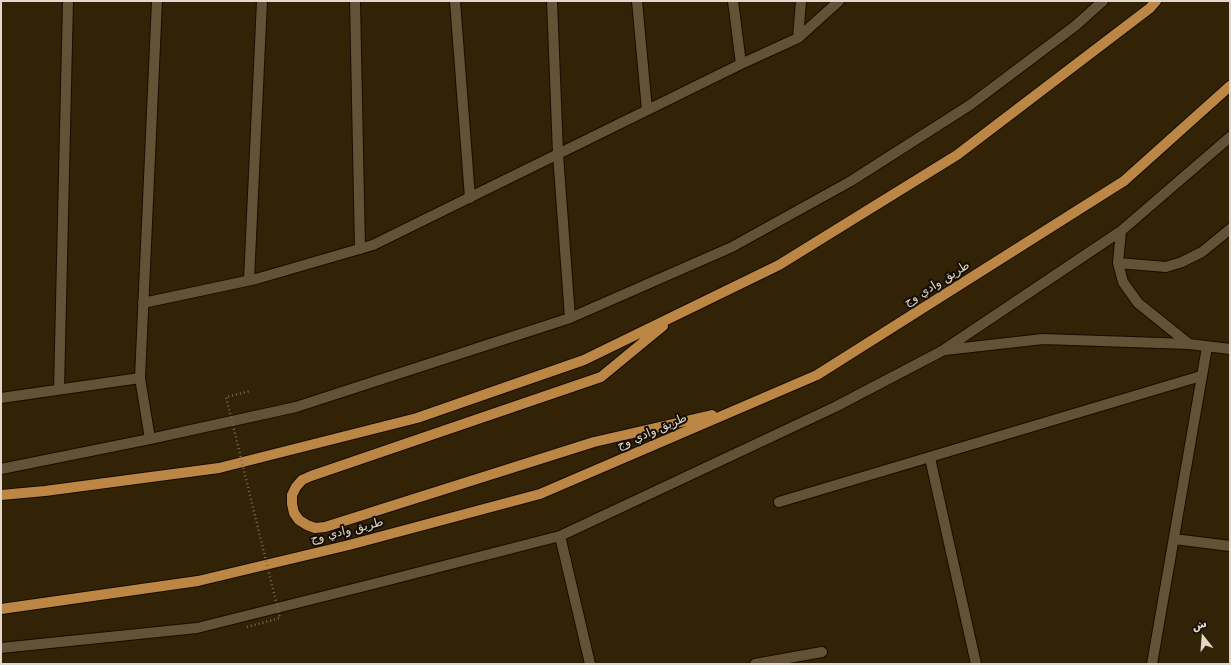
<!DOCTYPE html>
<html>
<head>
<meta charset="utf-8">
<style>
  body { margin:0 }
  #map { position:relative; width:1231px; height:665px; overflow:hidden; background:#322206; font-family:"DejaVu Sans","Noto Sans Arabic",sans-serif }
  canvas { display:block }
  .frame { position:absolute; inset:0; border:2px solid #e2d7c8; pointer-events:none }
  .north { position:absolute; left:1183px; top:617px; width:40px; height:40px; -webkit-text-stroke:3px #140d04; paint-order:stroke; rotate:343deg; font-size:11px; font-weight:700; line-height:16px; text-align:center; color:#e2d7c8 }
  .north::after { content:''; display:block; margin:auto; width:14px; height:18px; background:#e2d7c8; clip-path:polygon(50% 0,100% 100%,50% 72%,0 100%) }
</style>
</head>
<body>
<div id="map">
<canvas width="1231" height="665"></canvas>
<div class="frame"></div>
<div class="north">ش</div>
</div>
<script>
const c = document.querySelector('canvas').getContext('2d');
c.lineJoin = 'round';
function shape(rows) {
  const path = new Path2D();
  for (const r of rows) {
    path.moveTo(r[0], r[1]);
    for (let i = 2; i < r.length; i += 2) path.lineTo(r[i], r[i + 1]);
  }
  return path;
}
function trace(path, color, width, dash) {
  c.strokeStyle = color;
  c.lineWidth = width;
  c.lineCap = dash ? 'butt' : 'round';
  c.setLineDash(dash || []);
  c.stroke(path);
}
function drawText(font, color, halo, rows, align = 'center') {
  c.font = font + ' "DejaVu Sans","Noto Sans Arabic",sans-serif';
  c.lineWidth = 4;
  c.setLineDash([]);
  c.textBaseline = 'middle';
  c.strokeStyle = halo;
  c.fillStyle = color;
  for (const [text, x, y, turn = 0] of rows) {
    c.save();
    c.translate(x, y);
    c.rotate((+turn || 0) * Math.PI / 180);
    c.textAlign = isNaN(turn) ? turn : align;
    if (halo) c.strokeText(text, 0, 0);
    c.fillText(text, 0, 0);
    c.restore();
  }
}
const minor = shape([
  [355,1,360,249],
  [455,1,470,198],
  [552,1,558,154,570,318],
  [637,1,647,110],
  [733,1,741,64],
  [798,38,801,1],
  [1121,231,1118,263,1123,282,1138,303,1189,344],
  [1118,263,1166,267,1182,262,1202,252,1230,229],
  [249,280,262,1],
  [143,303,256,279,373,245,741,64,798,38,839,1],
  [945,350,1043,339,1189,344,1230,349],
  [140,378,150,439],
  [59,389,68,1],
  [1,398,140,378,157,1],
  [930,458,976,664],
  [1,469,150,439,296,407,570,318,732,247,851,181,970,105,1075,26,1103,1],
  [779,502,1201,376],
  [560,536,590,664],
  [1174,539,1230,546],
  [1,648,197,628,381,582,560,536,835,407,942,351,1121,231,1230,137],
  [755,664,822,652],
  [1152,664,1207,347]
]);
const major = shape([
  [663,326,601,377,311,476,302,480,296,487,292,495,292,504,294,513,299,520,307,525,315,528,325,527,594,442,712,415],
  [1,495,45,491,219,468,417,418,584,360,779,265,957,155,1150,8,1156,1],
  [1,609,198,581,349,545,540,494,817,375,1124,181,1230,86]
]);
const pathBridge = shape([
  [247,627,280,618,226,397,250,391]
]);
const streetNames = [
  ["طريق وادي وج",937,284,-32],
  ["طريق وادي وج",652,432,-23],
  ["طريق وادي وج",347,531,-14]
];
trace(minor, '#180c00', 12);
trace(major, '#180c00', 12);
trace(minor, '#635235', 10);
trace(major, '#bc8644', 10);
trace(pathBridge, '#776952', 2.5, [1, 3]);
drawText('12px', '#e2d7c8', '#140d04', streetNames);
</script>
</body>
</html>
